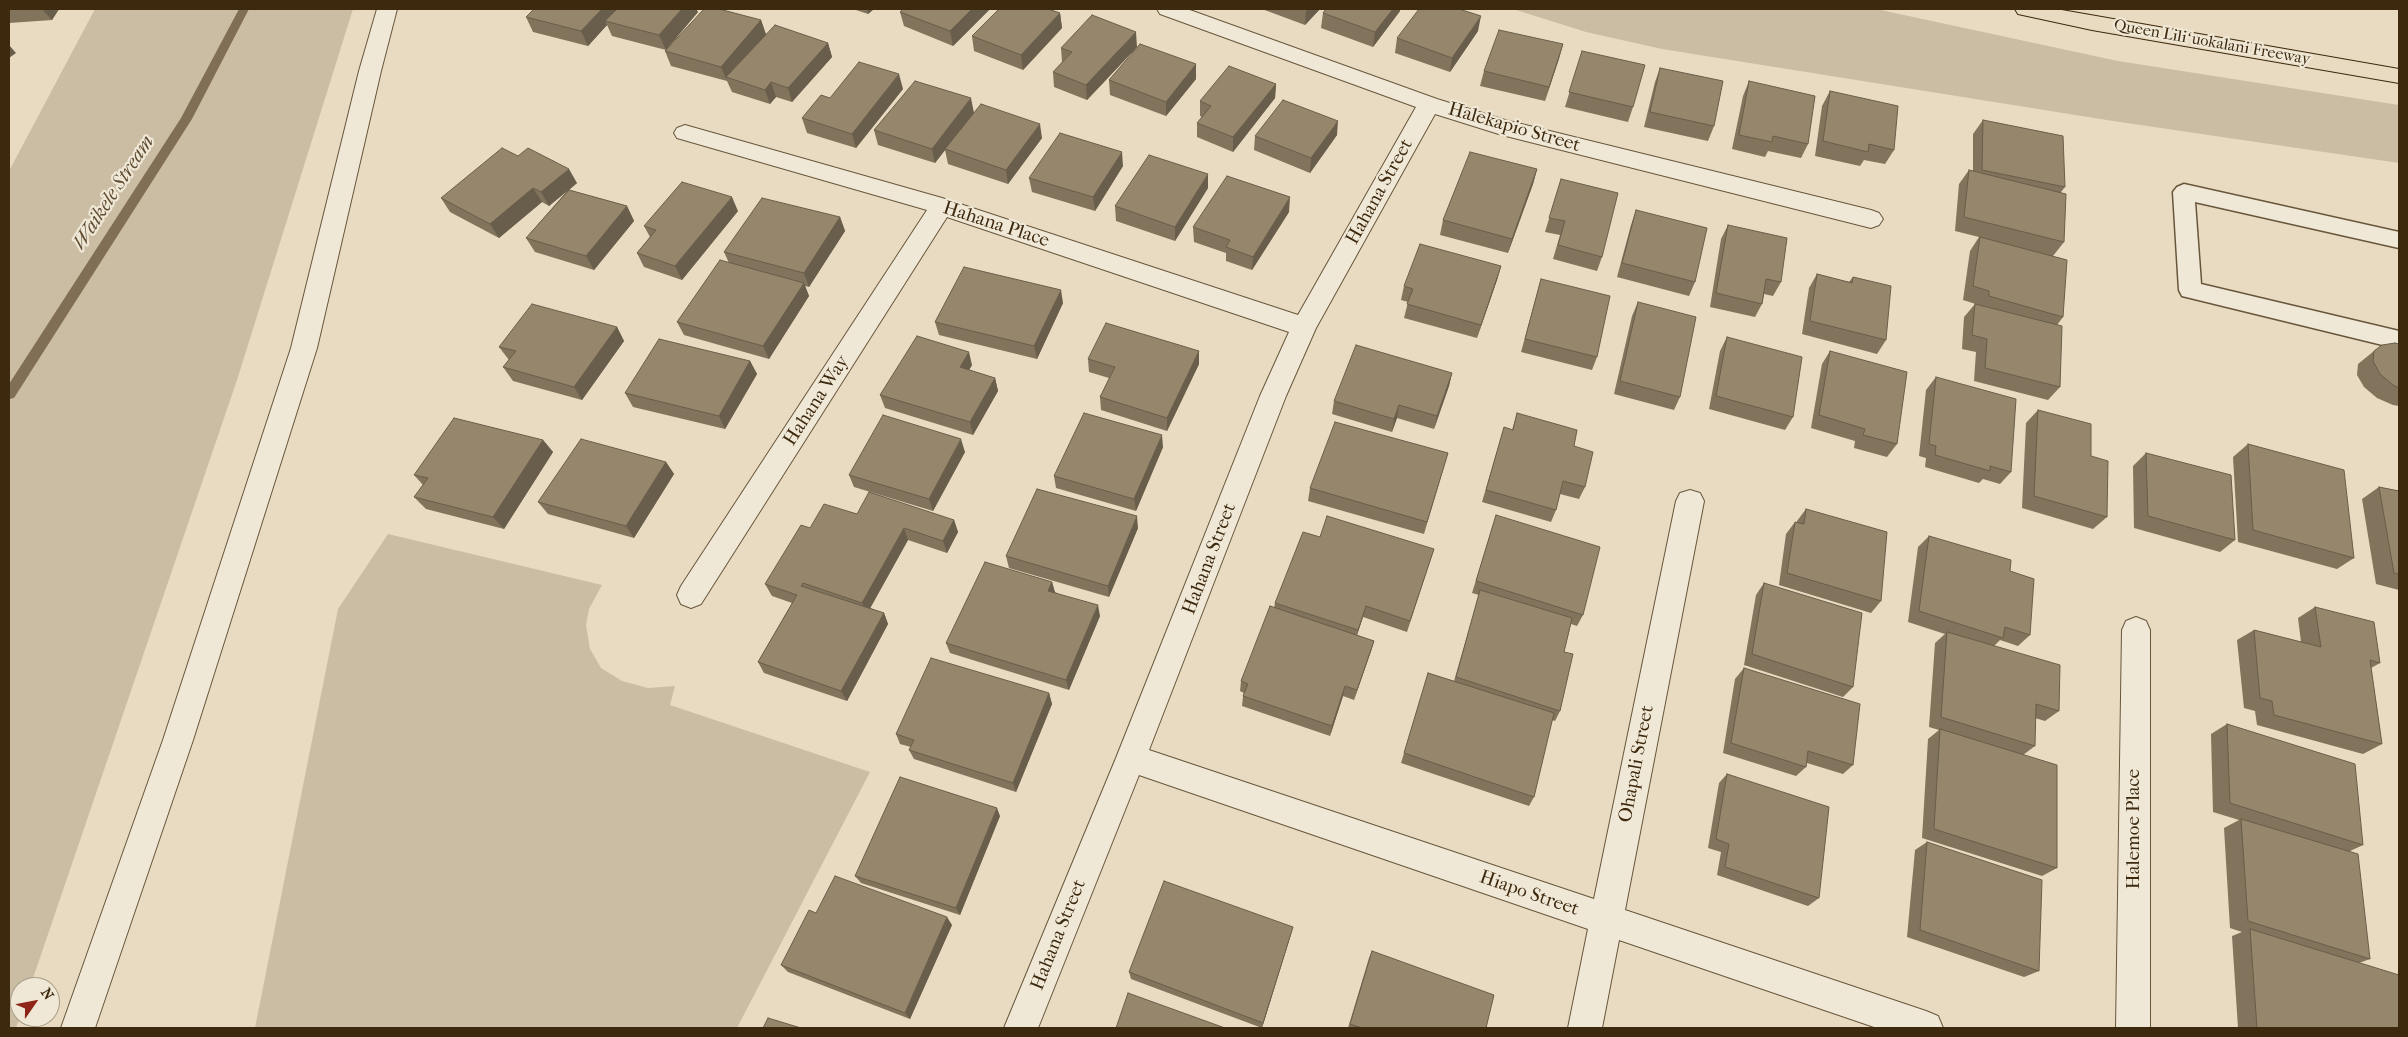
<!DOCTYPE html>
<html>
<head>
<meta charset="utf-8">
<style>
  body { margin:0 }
  #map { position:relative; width:2408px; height:1037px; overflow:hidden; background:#e8dbc1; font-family:"IM FELL French Canon",serif }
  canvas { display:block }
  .frame { position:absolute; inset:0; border:10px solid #3d290e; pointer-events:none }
  .north { position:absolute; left:10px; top:977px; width:50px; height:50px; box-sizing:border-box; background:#f0e8d7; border:1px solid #a89c87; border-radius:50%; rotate:57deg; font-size:14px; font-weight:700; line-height:20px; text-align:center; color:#3d290e }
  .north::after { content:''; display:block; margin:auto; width:18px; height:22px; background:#8f2418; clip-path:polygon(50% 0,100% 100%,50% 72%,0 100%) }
</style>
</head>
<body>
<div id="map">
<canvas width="2408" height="1037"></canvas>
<div class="frame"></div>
<div class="north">N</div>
</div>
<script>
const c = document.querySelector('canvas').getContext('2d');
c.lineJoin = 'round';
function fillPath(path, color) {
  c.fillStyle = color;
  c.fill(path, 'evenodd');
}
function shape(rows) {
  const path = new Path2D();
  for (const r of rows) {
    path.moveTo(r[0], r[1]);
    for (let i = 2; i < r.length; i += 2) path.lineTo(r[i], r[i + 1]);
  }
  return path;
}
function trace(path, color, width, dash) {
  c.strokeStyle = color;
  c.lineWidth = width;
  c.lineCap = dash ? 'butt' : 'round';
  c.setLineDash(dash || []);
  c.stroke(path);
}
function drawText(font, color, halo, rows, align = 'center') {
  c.font = font + ' "IM FELL French Canon",serif';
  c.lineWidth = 4.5;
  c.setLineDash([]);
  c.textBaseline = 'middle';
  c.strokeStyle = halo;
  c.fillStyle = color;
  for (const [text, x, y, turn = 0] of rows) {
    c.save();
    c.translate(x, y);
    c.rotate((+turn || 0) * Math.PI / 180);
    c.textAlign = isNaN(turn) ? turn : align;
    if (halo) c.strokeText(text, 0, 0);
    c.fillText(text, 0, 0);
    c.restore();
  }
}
const green = shape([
  [95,9,353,9,237,380,30,987,20,987,20,1017,16,1028,9,1028,9,171],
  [1513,9,1876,9,2118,61,2399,105,2399,163,2113,121,1662,49,1586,32],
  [388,534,602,585,589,609,586,625,590,649,601,668,622,681,648,688,675,686,670,705,870,772,737,1028,255,1028,338,609]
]);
const stream = shape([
  [239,9,249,9,192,119,14,398,9,399,9,384,181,118,239,9]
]);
const service = shape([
  [2184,184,2399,232,2399,248,2195,202,2201,284,2399,331,2399,349,2182,296,2179,290,2173,192,2177,187,2184,184]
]);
const minor = shape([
  [377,9,397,9,381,71,317,348,193,740,95,1028,61,1028,163,740,291,348,359,71,377,9],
  [1157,9,1187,9,1437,99,1505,120,1871,210,1879,213,1883,219,1879,225,1871,228,1502,135,1435,114,1316,328,1286,396,1149,750,1594,899,1676,501,1680,493,1690,490,1700,493,1704,501,1625,910,1926,1011,1938,1016,1943,1028,1877,1028,1619,940,1602,1028,1568,1028,1588,929,1139,775,1038,1028,1004,1028,1116,758,1260,396,1289,332,947,217,701,604,691,608,681,604,677,595,681,586,927,210,677,138,674,133,677,128,685,125,942,198,1298,315,1416,107,1160,14,1157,9],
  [2136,617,2146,621,2150,630,2150,1028,2116,1028,2122,630,2126,621,2136,617]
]);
const motorway = shape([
  [2015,9,2056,9,2399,69,2399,83,2092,30,2018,14,2015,9]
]);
const wall = shape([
  [9,9,59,9,52,20,9,23],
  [534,9,696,9,698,12,666,50,612,36,607,25,588,46,533,32,526,17],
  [853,9,874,9,868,14],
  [990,9,953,46,904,26,900,12],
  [1262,9,1320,9,1305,25],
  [1326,9,1400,9,1400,11,1373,47,1321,28,1323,13],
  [1060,13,1062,28,1023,70,974,51,972,36],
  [761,20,766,34,828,43,832,57,792,102,776,97,770,104,732,92,727,81,671,66,665,51],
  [1478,31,1450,72,1395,53,1397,38],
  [1563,44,1545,101,1480,86,1484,71],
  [1137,47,1087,100,1054,87,1053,72,1062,62,1061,48],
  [1582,51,1633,107,1628,122,1565,107],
  [1660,68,1714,126,1708,141,1644,127,1655,82],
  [1196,79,1166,116,1110,95,1109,80],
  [1749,81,1808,144,1801,158,1768,151,1765,157,1732,149,1743,96],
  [1276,84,1275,98,1233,152,1197,137,1197,123,1202,117,1200,116,1200,101],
  [903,89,856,148,807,133,802,118,830,98],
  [1830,91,1894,150,1885,164,1864,160,1860,166,1815,156,1822,106],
  [974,113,1042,138,1008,184,948,164,945,150,935,163,878,145,874,130],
  [1983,120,2065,187,2061,192,2064,242,2053,256,2063,317,2057,325,2060,387,2048,400,1974,381,1976,352,1962,349,1964,317,1975,304,1979,305,1963,300,1970,251,1979,237,1955,231,1959,184,1969,170,1973,171,1973,134],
  [1337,135,1310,173,1254,150,1255,136],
  [518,156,577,183,569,190,627,206,634,221,594,270,535,252,526,238,567,191,549,206,542,202,499,238,450,212,441,198],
  [1123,166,1095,211,1032,192,1029,178],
  [1537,169,1533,184,1508,253,1440,235,1443,220],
  [1561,179,1602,257,1597,271,1553,259,1560,235,1545,232],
  [1208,188,1175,241,1116,221,1115,206],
  [1636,210,1695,282,1689,296,1617,277,1631,225],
  [738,211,682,280,644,267,637,253,650,237,644,226],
  [1289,212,1252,270,1226,261,1226,253,1194,242,1193,227],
  [840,217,845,231,809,287,805,286,809,296,769,359,684,335,677,322,729,263,724,252],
  [1728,225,1781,282,1773,296,1764,294,1762,304,1755,317,1710,307,1721,239],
  [1501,266,1497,280,1477,338,1404,318,1408,302,1401,300,1404,286],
  [1817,274,1849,282,1853,277,1886,340,1877,354,1802,334,1809,288],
  [1541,279,1597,357,1592,370,1521,352],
  [1638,302,1680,397,1674,410,1614,394,1632,316],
  [1063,303,1037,359,939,335,935,322],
  [617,327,624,341,582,400,513,381,503,367,509,360,499,347],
  [1727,337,1793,417,1785,430,1709,409,1720,351],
  [2399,344,2399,406,2393,405,2377,398,2364,387,2357,375,2358,364,2374,351],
  [1199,351,1199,364,1167,431,1101,410,1100,397,1109,378,1089,372,1088,359],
  [1830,351,1897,444,1887,457,1854,448,1855,441,1811,428,1822,364],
  [750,361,757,374,725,429,633,407,625,393],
  [972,365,969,370,995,378,998,391,973,435,885,408,880,395],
  [1452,373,1449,386,1434,429,1397,418,1392,432,1332,414,1334,401],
  [1936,377,2011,472,2000,484,1983,479,1979,483,1925,467,1926,458,1919,456,1926,390],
  [2038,410,2091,456,2107,517,2093,529,2022,508,2026,423],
  [1517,413,1574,446,1585,487,1579,499,1560,494,1556,510,1551,522,1482,502,1504,427,1512,430],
  [543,440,553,452,504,529,426,509,414,497,423,485,414,475],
  [2248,444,2354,558,2337,569,2238,542,2233,457],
  [1163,447,1136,511,1056,488,1054,476],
  [965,452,933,511,854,487,849,475],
  [1448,453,1424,534,1308,501,1310,488],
  [2146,453,2235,540,2220,552,2134,528,2133,466],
  [666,462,674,474,634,538,548,514,538,502],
  [2379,487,2399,491,2399,590,2376,584,2362,499],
  [1806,509,1881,601,1871,613,1779,585,1786,534,1795,522,1797,522,1797,521],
  [857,514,954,520,958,532,947,553,908,540,870,608,884,613,888,624,847,701,764,673,758,662,792,603,772,596,765,584,810,528],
  [1496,515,1583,615,1577,626,1571,624,1564,652,1560,711,1555,721,1552,720,1534,797,1529,806,1401,763,1428,673,1454,681,1479,595,1472,593],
  [1138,528,1109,597,1009,568,1006,556],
  [1929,536,2010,571,2030,635,2018,646,2000,640,1994,646,2059,711,2045,721,2035,718,2035,746,2023,755,2057,868,2042,876,1922,838,1928,739,1939,730,1929,727,1935,643,1945,634,1908,622,1918,547],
  [1434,549,1407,632,1363,617,1357,635,1374,641,1371,651,1354,700,1343,696,1330,736,1242,706,1243,696,1244,693,1240,691,1241,681,1274,608,1275,603],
  [1052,582,1055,592,1100,616,1069,690,950,653,946,643],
  [1764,583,1853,687,1843,697,1744,665,1756,595],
  [2315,607,2380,663,2371,668,2382,744,2363,754,2257,725,2255,711,2244,708,2237,640,2254,630,2301,642,2298,618],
  [1744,668,1853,765,1843,774,1807,763,1806,767,1796,776,1723,753,1735,679],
  [1049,693,1052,704,1016,792,914,759,909,750,911,747,900,744,896,734],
  [2227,724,2363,845,2348,852,2370,959,2359,963,2399,1028,2238,1028,2232,936,2242,932,2230,928,2224,828,2239,820,2213,812,2211,734],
  [1727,774,1819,898,1808,906,1717,875,1721,852,1708,848,1719,783],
  [1000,816,960,915,861,883,855,876],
  [1927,842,2039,971,2024,977,1907,937,1915,850],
  [816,913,952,925,910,1019,788,972,781,965],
  [1291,934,1262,1028,1131,979,1129,972],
  [1372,951,1486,1028,1348,1028,1369,958]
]);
const shadedWall = shape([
  [42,9,59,9,52,20],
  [602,9,622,9,605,21,607,25,588,46,581,31],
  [682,9,696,9,698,12,666,50,659,35],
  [867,9,874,9,868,14],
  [972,9,990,9,953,46,950,31],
  [1308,9,1320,9,1305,25,1306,11],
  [1393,9,1400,9,1400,11,1373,47,1375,32],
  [1060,13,1062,28,1023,70,1021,55],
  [1481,16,1478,31,1450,72,1452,58],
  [761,20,766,35,726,77,727,81,721,67],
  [1136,32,1137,47,1087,100,1086,85],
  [828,43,832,57,792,102,788,88],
  [1563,44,1559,59,1545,101,1549,87],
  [9,45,16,53,9,58],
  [1196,64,1196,79,1166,116,1166,102],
  [899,74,903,89,856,148,852,134],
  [771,82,776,97,770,104,765,90],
  [1276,84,1275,98,1233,152,1233,137],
  [971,98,974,113,935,163,932,149],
  [1338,121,1337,135,1310,173,1311,158],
  [1040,124,1042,138,1008,184,1006,170],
  [1122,152,1123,166,1095,211,1093,197],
  [569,169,577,183,549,206,541,192],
  [1537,169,1533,184,1508,253,1512,239],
  [1208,174,1208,188,1175,241,1175,227],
  [533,188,542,202,499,238,490,224],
  [732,197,738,211,682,280,675,266],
  [1290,197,1289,212,1252,270,1253,257],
  [627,206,634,221,594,270,586,256],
  [840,217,845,231,809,287,804,273],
  [1501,266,1497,280,1477,338,1481,325],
  [804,283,809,296,769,359,763,346],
  [1061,290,1063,303,1037,359,1034,346],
  [617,327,624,341,582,400,574,387],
  [1199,351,1199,364,1167,431,1167,418],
  [969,352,972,365,963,380,960,367],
  [750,361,757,374,725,429,719,416],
  [1452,373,1449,386,1434,429,1437,416],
  [995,378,998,391,973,435,970,422],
  [1399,405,1397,418,1392,432,1394,419],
  [1162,435,1163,447,1136,511,1134,499],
  [961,439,965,452,933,511,929,499],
  [543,440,553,452,504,529,493,517],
  [666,462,674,474,634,538,626,526],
  [1137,516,1138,528,1109,597,1108,586],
  [954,520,958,532,947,553,943,541],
  [904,528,908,540,867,614,862,603],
  [1052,582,1055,593,1048,591],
  [1098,605,1100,616,1069,690,1066,680],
  [1366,606,1363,617,1355,641,1358,630],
  [884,613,888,624,847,701,841,691],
  [1374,641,1371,651,1354,700,1357,690],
  [1345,686,1343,696,1330,736,1332,726],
  [1049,693,1052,704,1016,792,1013,783],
  [997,808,1000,816,960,915,956,908],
  [947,917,952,925,910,1019,905,1013],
  [1293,927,1291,934,1262,1028,1263,1023]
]);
const building = shape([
  [534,9,602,9,581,31,526,17,534,9],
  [617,9,682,9,659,35,605,21,617,9],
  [704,9,719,9,761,20,721,67,665,51,704,9],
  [903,9,972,9,950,31,900,12,903,9],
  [999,9,1048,9,1060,13,1021,55,972,36,999,9],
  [1326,9,1393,9,1375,32,1323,13,1326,9],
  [1419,9,1459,9,1481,16,1452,58,1397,38,1419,9],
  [1092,15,1136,32,1086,85,1053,72,1072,52,1061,48,1092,15],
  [775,25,828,43,788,88,771,82,765,90,726,77,775,25],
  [1499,30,1563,44,1549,87,1484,71,1499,30],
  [1140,44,1196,64,1166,102,1109,80,1140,44],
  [1582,51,1645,65,1633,107,1569,92,1582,51],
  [859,62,899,74,852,134,802,118,821,95,830,98,859,62],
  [1229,66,1276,84,1233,137,1197,123,1211,106,1200,101,1229,66],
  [1660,68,1723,81,1714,126,1650,112,1660,68],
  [915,81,971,98,932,149,874,130,915,81],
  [1749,81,1815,96,1808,144,1773,136,1772,142,1739,135,1749,81],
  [1830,91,1898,106,1894,150,1869,144,1868,152,1823,141,1830,91],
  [1283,100,1338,121,1311,158,1255,136,1283,100],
  [981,104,1040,124,1006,170,945,149,981,104],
  [1983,120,2063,136,2065,187,1982,170,1983,120],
  [1060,133,1122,152,1093,197,1029,178,1060,133],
  [502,148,518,156,528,148,569,169,541,192,533,188,490,224,441,198,502,148],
  [1470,152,1537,169,1512,239,1443,220,1470,152],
  [1149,155,1208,174,1175,227,1115,206,1149,155],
  [1969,170,2066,194,2064,242,1964,217,1969,170],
  [1227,176,1290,197,1253,257,1226,247,1230,240,1193,227,1227,176],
  [1561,179,1618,193,1602,257,1558,245,1565,221,1549,218,1561,179],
  [682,182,732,197,675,266,637,253,656,230,644,226,682,182],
  [569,190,627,206,586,256,526,238,569,190],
  [762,198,840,217,804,273,724,252,762,198],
  [1636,210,1707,228,1695,282,1622,263,1636,210],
  [1728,225,1787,238,1781,282,1766,279,1762,304,1716,293,1728,225],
  [1980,237,2067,260,2063,317,1989,296,1989,291,1973,286,1980,237],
  [1420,244,1501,266,1481,325,1407,304,1413,289,1404,286,1420,244],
  [720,260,804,283,763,346,677,322,720,260],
  [964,267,1061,290,1034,346,935,322,964,267],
  [1817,274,1852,283,1853,277,1891,286,1886,340,1810,321,1817,274],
  [1541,279,1610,296,1597,357,1525,339,1541,279],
  [1638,302,1696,317,1680,397,1620,381,1638,302],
  [532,304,617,327,574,387,503,367,516,351,499,347,532,304],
  [1975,304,2062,326,2060,387,1985,368,1987,339,1972,335,1975,304],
  [1106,323,1199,351,1167,418,1100,397,1115,367,1088,359,1106,323],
  [917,336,969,352,960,367,995,378,970,422,880,395,917,336],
  [1727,337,1802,357,1793,417,1716,396,1727,337],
  [659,339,750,361,719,416,625,393,659,339],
  [2395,343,2399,344,2399,388,2393,385,2380,374,2373,361,2374,351,2382,345,2395,343],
  [1356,345,1452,373,1437,416,1399,405,1394,419,1334,401,1356,345],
  [1830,351,1907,372,1897,444,1863,435,1865,429,1819,415,1830,351],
  [1936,377,2016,399,2011,472,1990,466,1990,471,1935,455,1936,446,1929,444,1936,377],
  [2038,410,2091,424,2091,456,2108,461,2107,517,2034,496,2038,410],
  [1084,413,1162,435,1134,499,1054,476,1084,413],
  [1517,413,1577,430,1574,446,1593,452,1585,487,1563,481,1556,510,1486,490,1504,427,1513,430,1517,413],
  [883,415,961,439,929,499,849,475,883,415],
  [454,418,543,440,493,517,414,497,428,478,414,475,454,418],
  [1335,422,1448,453,1427,522,1310,488,1335,422],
  [581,439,666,462,626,526,538,502,581,439],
  [2248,444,2344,470,2354,558,2253,530,2248,444],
  [2146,453,2231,475,2235,540,2148,516,2146,453],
  [2379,487,2399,491,2399,574,2394,573,2379,487],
  [1037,489,1137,516,1108,586,1006,556,1037,489],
  [869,492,954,520,943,541,904,528,862,603,803,583,801,586,884,613,841,691,758,662,797,595,765,584,801,525,810,528,824,504,857,514,869,492],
  [1806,509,1887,532,1881,601,1787,573,1795,522,1804,524,1806,509],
  [1496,515,1600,547,1583,615,1476,581,1496,515],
  [1327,516,1434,549,1410,621,1366,606,1358,630,1275,603,1303,532,1320,537,1327,516],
  [1929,536,2011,560,2010,571,2034,579,2030,635,2005,627,2003,638,1919,611,1929,536],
  [985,562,1052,582,1048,591,1098,605,1066,680,946,643,985,562],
  [1764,583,1862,613,1853,687,1752,654,1764,583],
  [1480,590,1572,618,1564,652,1573,654,1560,711,1456,677,1480,590],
  [1270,606,1374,641,1357,690,1345,686,1332,726,1243,696,1248,684,1241,681,1270,606],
  [2315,607,2374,622,2380,663,2370,660,2382,744,2274,715,2272,701,2260,698,2254,630,2321,647,2315,607],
  [1947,632,2060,665,2059,711,2036,704,2035,746,1941,717,1947,632],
  [931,658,1049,693,1013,783,909,750,914,740,896,734,931,658],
  [1744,668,1860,704,1853,765,1808,751,1806,767,1731,743,1744,668],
  [1428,673,1554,713,1534,797,1404,753,1428,673],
  [2227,724,2355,764,2363,845,2230,803,2227,724],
  [1940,729,2057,765,2057,868,1934,829,1940,729],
  [1727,774,1829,807,1819,898,1725,867,1729,844,1716,839,1727,774],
  [900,777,997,808,956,908,855,876,900,777],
  [2241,819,2358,854,2370,959,2248,921,2241,819],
  [1927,842,2042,880,2039,971,1920,930,1927,842],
  [835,876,947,917,905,1013,781,965,809,910,816,913,835,876],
  [1164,881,1293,927,1263,1023,1129,972,1164,881],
  [2250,929,2399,975,2399,1028,2257,1028,2250,929],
  [1372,951,1494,995,1486,1028,1362,1028,1350,1024,1372,951],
  [1128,993,1225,1028,1116,1028,1128,993],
  [768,1018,801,1028,763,1028,768,1018]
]);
const farStreetnames = [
  ["Queen Liliʻuokalani Freeway",2212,43,10]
];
const streetNames = [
  ["Halekapio Street",1514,128,16],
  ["Hahana Street",1380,192,-61],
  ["Hahana Place",996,225,18],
  ["Hahana Way",817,401,-57],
  ["Hahana Street",1210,559,-69],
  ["Ohapali Street",1637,764,-79],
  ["Halemoe Place",2134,829,-90],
  ["Hiapo Street",1529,894,19],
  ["Hahana Street",1059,935,-68]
];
const waterNames = [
  ["Waikele Stream",114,193,-57]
];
fillPath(green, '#cbbda3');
fillPath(stream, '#816f55');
trace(service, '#68563b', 3);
trace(minor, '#68563b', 2);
trace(motorway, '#3d290e', 2);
fillPath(service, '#f0e8d7');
fillPath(minor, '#f0e8d7');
fillPath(motorway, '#e8dbc1');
fillPath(wall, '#81735c');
fillPath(shadedWall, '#695e4b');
fillPath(building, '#96866b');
trace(building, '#695e4b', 1);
drawText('16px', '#3d290e', '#f0e8d7', farStreetnames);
drawText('19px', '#3d290e', '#f0e8d7', streetNames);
drawText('italic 20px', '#5f4c31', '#f0e8d7', waterNames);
</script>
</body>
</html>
